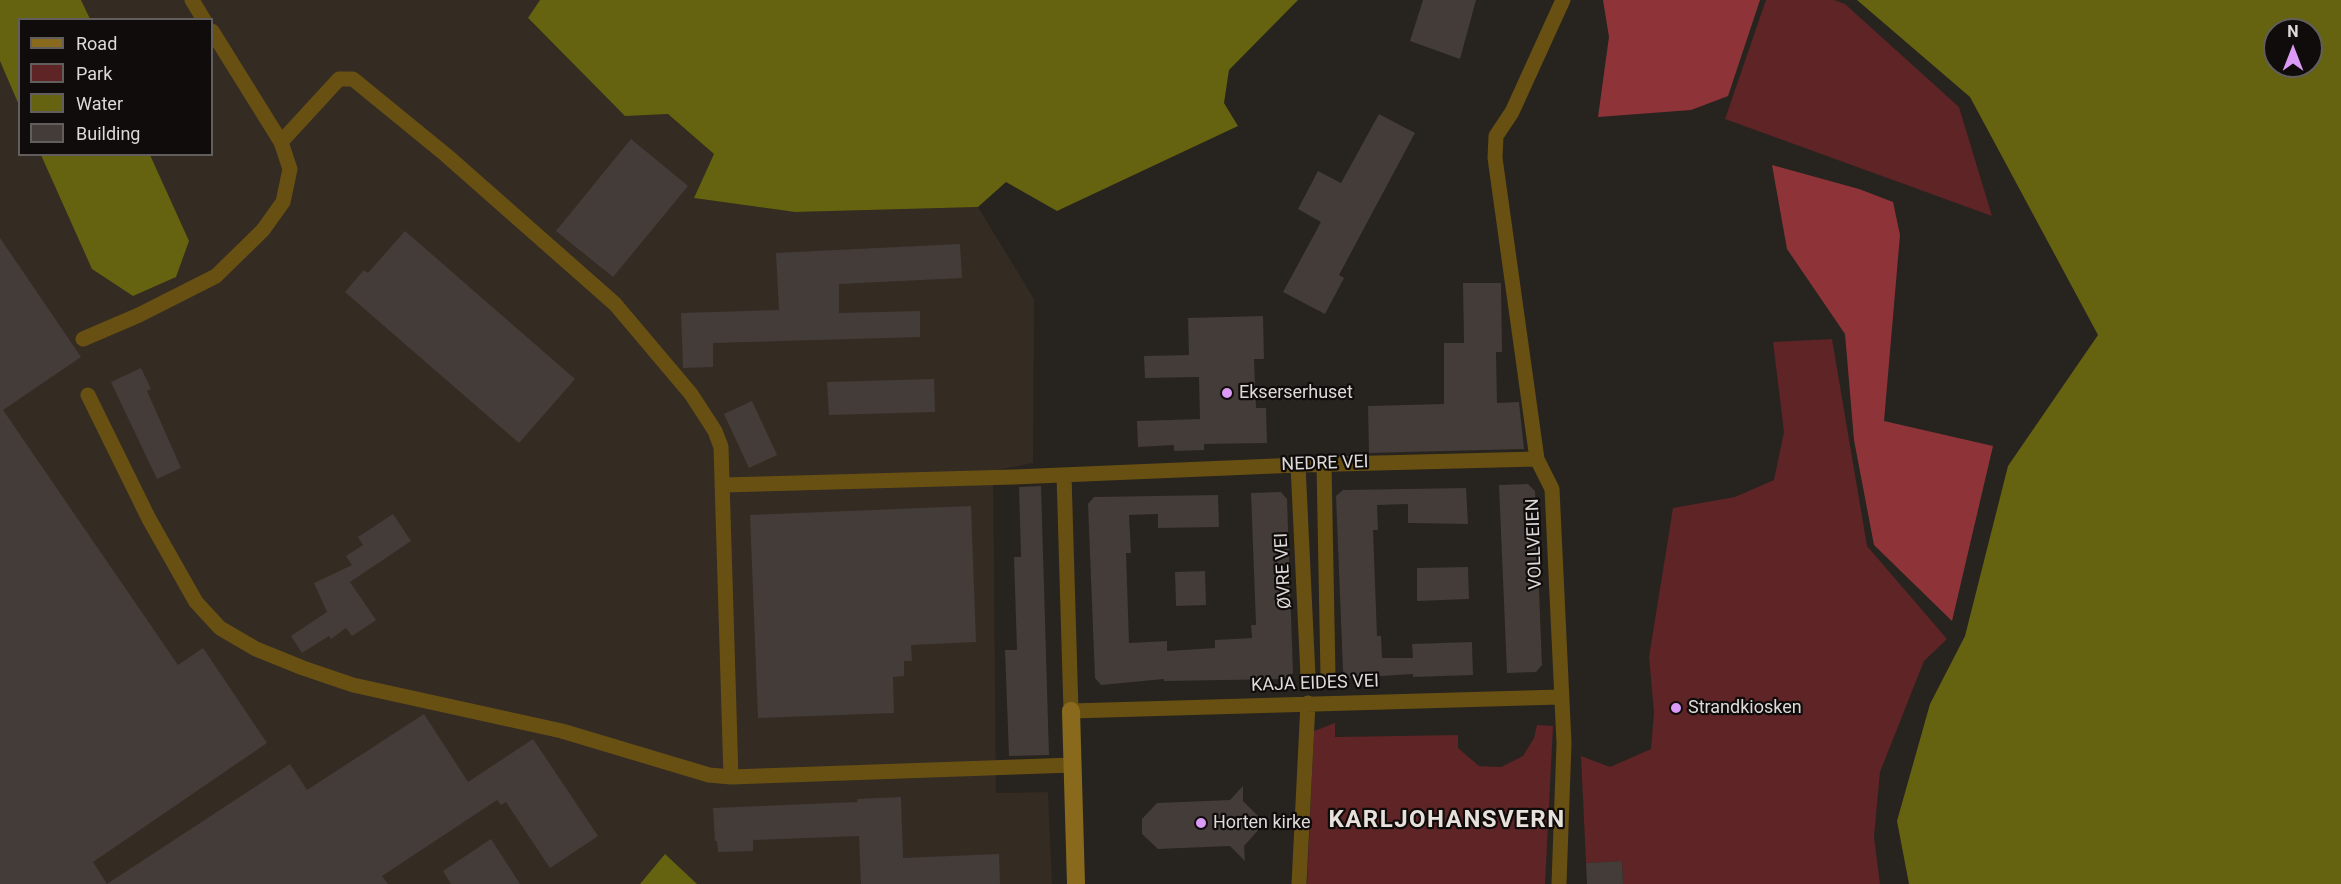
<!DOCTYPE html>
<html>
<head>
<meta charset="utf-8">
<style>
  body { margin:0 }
  #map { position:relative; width:2341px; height:884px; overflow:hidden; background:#27231e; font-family:Roboto,sans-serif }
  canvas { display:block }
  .legend { position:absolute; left:18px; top:18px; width:195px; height:138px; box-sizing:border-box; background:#0f0c0b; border:2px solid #615e5d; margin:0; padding:8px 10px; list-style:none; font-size:18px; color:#dddad7 }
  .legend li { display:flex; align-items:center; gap:12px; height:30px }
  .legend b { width:30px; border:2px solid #615e5d }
  .north { position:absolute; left:2263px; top:18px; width:60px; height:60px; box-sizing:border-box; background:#0f0c0b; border:2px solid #615e5d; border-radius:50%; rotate:0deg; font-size:16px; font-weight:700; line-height:24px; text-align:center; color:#dddad7 }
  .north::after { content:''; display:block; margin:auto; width:21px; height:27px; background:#da9af6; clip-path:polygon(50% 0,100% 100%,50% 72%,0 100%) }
</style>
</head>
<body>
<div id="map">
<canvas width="2341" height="884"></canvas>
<ul class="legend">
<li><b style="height:8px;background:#896a1d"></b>Road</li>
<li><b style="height:16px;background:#5e2426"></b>Park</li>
<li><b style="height:16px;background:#656210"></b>Water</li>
<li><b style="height:16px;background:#433c39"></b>Building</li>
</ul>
<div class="north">N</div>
</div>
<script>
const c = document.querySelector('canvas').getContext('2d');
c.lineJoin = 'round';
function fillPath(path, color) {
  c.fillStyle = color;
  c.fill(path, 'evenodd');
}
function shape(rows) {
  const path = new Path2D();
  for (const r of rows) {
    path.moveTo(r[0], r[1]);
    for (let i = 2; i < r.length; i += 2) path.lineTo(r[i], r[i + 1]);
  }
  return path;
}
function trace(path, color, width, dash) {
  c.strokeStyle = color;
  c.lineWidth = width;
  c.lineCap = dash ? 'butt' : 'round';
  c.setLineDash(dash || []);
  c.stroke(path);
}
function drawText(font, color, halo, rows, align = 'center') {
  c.font = font + ' Roboto,sans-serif';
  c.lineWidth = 4.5;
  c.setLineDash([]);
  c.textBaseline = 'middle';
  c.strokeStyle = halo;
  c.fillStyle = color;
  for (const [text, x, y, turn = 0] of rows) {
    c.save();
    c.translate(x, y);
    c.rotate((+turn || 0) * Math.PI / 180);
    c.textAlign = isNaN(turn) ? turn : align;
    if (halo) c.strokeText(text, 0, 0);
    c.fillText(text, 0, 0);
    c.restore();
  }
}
const built = shape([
  [0,0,540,0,528,19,625,115,668,114,714,154,695,198,795,212,978,207,1034,299,1033,463,993,471,996,793,1048,792,1052,884,0,884],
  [20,20,212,20,212,154,20,154]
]);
const green = shape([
  [1766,0,1834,0,1845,4,1959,107,1992,216,1725,119],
  [1832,339,1867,546,1947,639,1924,661,1880,772,1874,837,1880,884,1623,884,1622,861,1586,863,1581,756,1610,767,1651,749,1654,712,1649,657,1673,508,1735,497,1774,480,1784,432,1773,342],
  [1335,723,1335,737,1458,735,1458,748,1479,766,1501,767,1523,756,1534,738,1537,725,1553,726,1545,884,1307,884,1314,731]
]);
const forest = shape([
  [1603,0,1760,0,1728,96,1691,110,1598,117,1609,37],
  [1772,165,1859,189,1893,202,1900,235,1884,421,1993,446,1952,621,1874,545,1854,440,1845,334,1787,249]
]);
const water = shape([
  [0,0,81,0,90,19,20,20,19,105,0,61],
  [540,0,1298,0,1229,70,1224,103,1238,126,1057,211,1006,182,978,207,795,212,694,198,714,154,668,114,625,116,528,18],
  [1857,0,2341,0,2341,884,1909,884,1897,821,1930,704,1965,636,2008,466,2098,335,1970,97],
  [2275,30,2311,30,2311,66,2275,66],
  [41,155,150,155,189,241,176,277,133,296,92,269],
  [665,854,697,884,640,884]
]);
const building = shape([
  [1423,0,1476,0,1460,59,1410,41],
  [1379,114,1415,133,1339,275,1344,278,1325,314,1283,292,1321,222,1298,209,1318,171,1341,183],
  [631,139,688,186,613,277,556,231],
  [405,231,575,379,519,443,345,292,364,270,368,273],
  [0,238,81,357,3,410,178,665,203,648,267,743,93,862,107,884,290,764,307,790,424,714,468,782,533,739,598,836,550,868,506,802,501,805,497,800,382,876,388,884,0,884],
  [960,244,962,278,839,284,839,313,920,311,920,337,713,343,713,367,683,368,681,313,779,310,776,253],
  [1463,283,1501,283,1502,352,1496,352,1497,403,1519,402,1524,449,1369,453,1368,406,1444,404,1444,343,1464,343],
  [1263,316,1264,359,1254,359,1256,408,1266,408,1267,443,1204,444,1204,450,1174,451,1174,445,1138,447,1137,421,1200,419,1199,377,1145,378,1144,356,1189,355,1188,318],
  [141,368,151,389,147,391,181,468,157,479,111,382],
  [934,379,935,412,829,415,827,382],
  [752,401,777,455,749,468,724,414],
  [1528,484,1535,491,1542,665,1536,672,1507,673,1499,485],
  [1041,486,1049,755,1009,756,1005,650,1017,650,1014,557,1021,557,1019,487],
  [1466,488,1468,524,1408,523,1408,504,1377,505,1378,530,1373,530,1377,636,1381,636,1382,658,1413,658,1412,644,1472,642,1473,675,1413,677,1413,674,1349,678,1343,671,1336,496,1343,490],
  [1281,492,1287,499,1293,673,1287,679,1164,681,1164,679,1101,685,1095,678,1088,504,1094,497,1218,495,1219,527,1158,528,1158,514,1129,515,1131,553,1126,553,1129,643,1167,641,1167,651,1215,648,1215,640,1252,638,1251,625,1256,625,1251,493],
  [971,506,976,642,911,645,912,661,904,661,904,676,893,677,894,713,758,718,750,515],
  [393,514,411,541,350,582,376,620,352,636,346,628,331,639,329,636,302,653,291,636,327,612,314,583,352,565,346,556,363,545,358,537],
  [1468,567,1469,599,1417,601,1417,568],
  [1205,571,1206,605,1176,606,1175,572],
  [1243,786,1243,801,1259,817,1260,828,1244,846,1245,861,1230,846,1158,849,1142,834,1142,819,1157,803,1230,800],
  [901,797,903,858,999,854,1000,884,861,884,859,836,753,840,753,851,718,852,717,841,715,841,713,808,858,802,857,799],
  [491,839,520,884,451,884,443,871],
  [1622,861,1623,884,1587,884,1586,863]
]);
const street = shape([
  [192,0,204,20],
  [281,142,339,79,353,79,446,155,615,304,691,394,715,431,721,447,731,777],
  [83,339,139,315,216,276,263,230,283,202,290,169,281,142,212,31],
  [88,395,149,519,196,602,220,628,256,649,303,668,353,685,562,731,709,775,731,777,1073,765],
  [1324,464,1328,676],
  [1298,465,1308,676],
  [1064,475,1071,711,1560,697],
  [724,485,1014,477,1298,465,1537,459],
  [1299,884,1308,703],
  [1559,884,1564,743,1552,489,1537,459,1495,158,1496,136,1512,112,1563,0]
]);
const secondary = shape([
  [1071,711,1076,884]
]);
const markers = [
  [1227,393,6,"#da9af6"],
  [1676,708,6,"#da9af6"],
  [1201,823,6,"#da9af6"]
];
const poiNames = [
  ["Ekserserhuset",1239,393],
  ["Strandkiosken",1688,708],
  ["Horten kirke",1213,823]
];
const streetNames = [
  ["NEDRE VEI",1325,464,-2],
  ["VOLLVEIEN",1535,544,-92],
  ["ØVRE VEI",1284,571,-93],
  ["KAJA EIDES VEI",1315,684,-2]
];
const districtNames = [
  ["KARLJOHANSVERN",1447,821]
];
fillPath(built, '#342b23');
fillPath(green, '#5e2426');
fillPath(forest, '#8e3439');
fillPath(water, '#656210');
fillPath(building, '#433c39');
trace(street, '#685013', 15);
trace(secondary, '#896a1d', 18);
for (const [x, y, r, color] of markers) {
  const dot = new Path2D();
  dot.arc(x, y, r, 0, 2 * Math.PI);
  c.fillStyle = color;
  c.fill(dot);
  trace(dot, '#0f0c0b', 2);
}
drawText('18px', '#dddad7', '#0f0c0b', poiNames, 'left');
drawText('18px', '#dddad7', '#0f0c0b', streetNames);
c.letterSpacing = '1.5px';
drawText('bold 24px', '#e8e1db', '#0f0c0b', districtNames);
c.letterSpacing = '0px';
</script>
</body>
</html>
